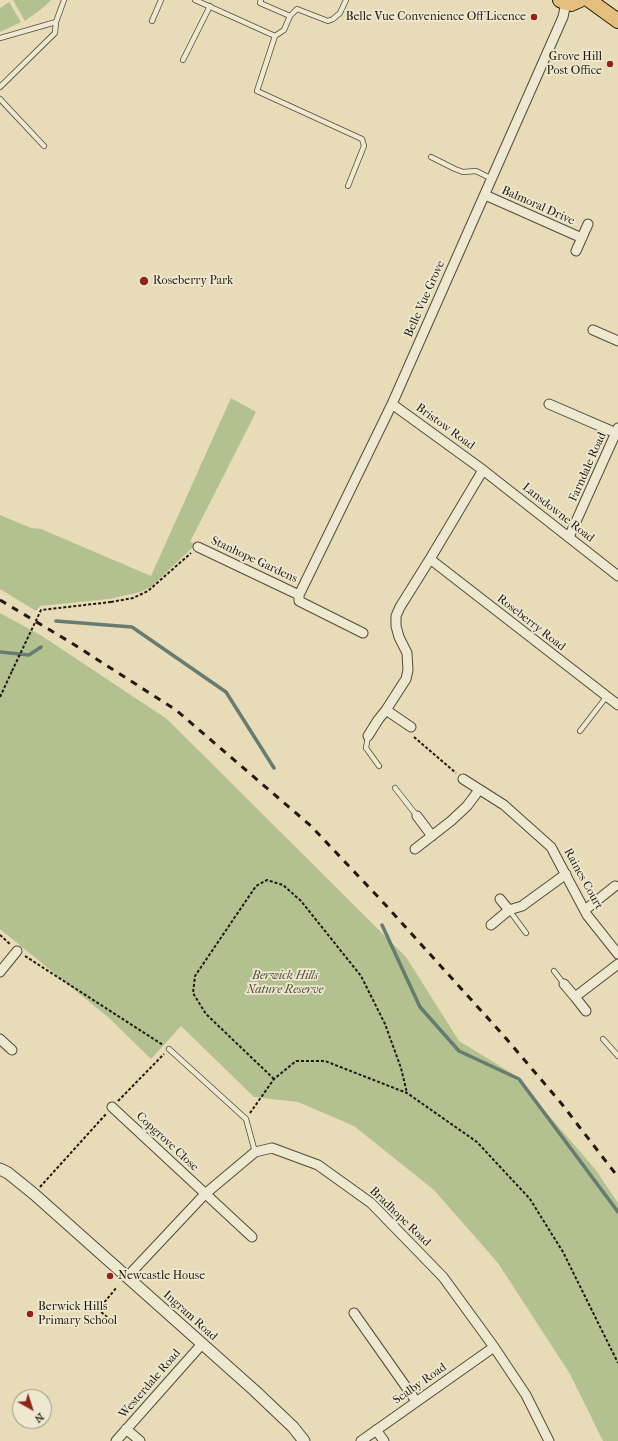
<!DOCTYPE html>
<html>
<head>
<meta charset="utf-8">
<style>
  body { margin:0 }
  #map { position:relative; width:618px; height:1441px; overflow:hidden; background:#e7dbb8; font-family:"IM FELL French Canon",serif }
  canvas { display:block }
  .north { position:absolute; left:12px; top:1389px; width:40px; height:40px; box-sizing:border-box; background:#efe8d1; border:1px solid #9d9683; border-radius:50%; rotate:141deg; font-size:11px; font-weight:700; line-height:16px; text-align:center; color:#221a0f }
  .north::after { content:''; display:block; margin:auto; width:14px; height:18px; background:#8f2418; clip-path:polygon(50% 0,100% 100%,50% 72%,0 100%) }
</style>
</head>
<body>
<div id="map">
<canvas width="618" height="1441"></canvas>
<div class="north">N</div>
</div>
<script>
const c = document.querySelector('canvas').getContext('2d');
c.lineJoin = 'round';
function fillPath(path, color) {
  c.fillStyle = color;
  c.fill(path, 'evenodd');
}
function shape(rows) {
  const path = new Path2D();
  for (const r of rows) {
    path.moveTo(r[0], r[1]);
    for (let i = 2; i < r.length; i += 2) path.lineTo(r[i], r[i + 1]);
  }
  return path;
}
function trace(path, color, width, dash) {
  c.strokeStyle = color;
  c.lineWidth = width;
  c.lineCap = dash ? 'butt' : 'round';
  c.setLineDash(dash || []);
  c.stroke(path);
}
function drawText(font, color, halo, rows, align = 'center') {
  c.font = font + ' "IM FELL French Canon",serif';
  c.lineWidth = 3.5;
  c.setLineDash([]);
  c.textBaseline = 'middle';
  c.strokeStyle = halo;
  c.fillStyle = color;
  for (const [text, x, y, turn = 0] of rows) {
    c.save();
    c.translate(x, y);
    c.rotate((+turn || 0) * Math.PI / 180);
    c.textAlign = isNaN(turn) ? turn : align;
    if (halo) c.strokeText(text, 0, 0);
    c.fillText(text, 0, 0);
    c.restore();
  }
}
const green = shape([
  [13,0,51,0,44,7,25,21],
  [9,2,21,22,0,32,0,8],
  [231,398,256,412,190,542,196,544,151,587,140,592,109,599,40,606,36,611,0,589,0,515,31,528,41,529,151,576],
  [0,613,42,636,167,719,406,957,459,1041,513,1074,595,1169,618,1203,618,1441,603,1441,570,1374,498,1263,434,1190,354,1126,298,1102,254,1097,181,1026,151,1059,109,1018,0,929]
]);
const stream = shape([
  [56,621,132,627,226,692,274,768],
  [0,652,29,655,41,647],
  [382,925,420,1007,459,1051,519,1079,618,1212]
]);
const path = shape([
  [111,602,133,598,148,591,191,553],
  [0,697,12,671],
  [414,737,456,773],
  [0,935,11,945],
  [25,956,163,1045],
  [274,1079,206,1014,193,993,195,976,256,886,267,880,283,885,301,901,361,976,385,1024,401,1068,407,1093],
  [118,1101,164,1054],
  [250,1113,274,1079,296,1061,325,1061,407,1093,477,1142,530,1199,563,1252,618,1363],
  [40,1187,106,1114],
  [90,1302,107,1317],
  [98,1310,117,1287]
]);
const service = shape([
  [195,0,275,36,257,91,362,139,364,146,348,186],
  [261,0,260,3,290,16,284,30,275,36],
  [290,16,297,9,328,21,333,19,340,13,346,0],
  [152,21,161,0],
  [0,38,56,22,64,0],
  [183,60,210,6],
  [0,87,55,33,56,22],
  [0,99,44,146],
  [431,157,455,169,463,172,476,171,492,179],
  [580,731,607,696],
  [368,736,366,748,379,766],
  [395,788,417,816],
  [509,910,526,933],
  [554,971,564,984],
  [603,1039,618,1056],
  [169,1049,246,1119,255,1152]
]);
const minor = shape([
  [485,195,582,238],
  [576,251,588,224],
  [593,330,618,341],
  [392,404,483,470,618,576],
  [549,404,616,433],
  [569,537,618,428],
  [198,547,299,595],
  [430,559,618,705],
  [363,633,299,601,299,595,392,404,563,17,566,3],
  [386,710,411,727],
  [368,736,378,720,386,710,406,679,408,670,407,653,399,637,396,626,396,616,400,607,430,559,483,470],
  [463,779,504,805,551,847,587,915,618,954],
  [417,816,432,836],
  [415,849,451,821,467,806,479,790],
  [500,899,509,910],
  [585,910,615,886],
  [491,925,509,910,522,906,566,874],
  [0,972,17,951],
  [564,984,575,997],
  [586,1011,575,997,618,964],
  [0,1039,12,1050],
  [112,1107,252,1237],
  [127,1277,205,1194,255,1152,272,1148,318,1165,371,1203,443,1277,494,1347,526,1395,549,1441],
  [354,1313,416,1401],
  [126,1429,140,1441],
  [376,1430,384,1441],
  [116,1441,202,1344],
  [361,1441,494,1347]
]);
const tertiary = shape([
  [0,1169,8,1173,34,1194,254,1390,293,1427,304,1441]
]);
const primary = shape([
  [560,0,566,3,571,4,580,0],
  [589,0,618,21]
]);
const rail = shape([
  [0,600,70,642,176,710,311,826,381,900,504,1036,561,1103,618,1177]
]);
const pathBridge = shape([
  [12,671,41,610,111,602]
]);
const markers = [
  [534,17,4,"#8f2418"],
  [610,64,4,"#8f2418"],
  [144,281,5,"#8f2418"],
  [110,1276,4,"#8f2418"],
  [30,1314,4,"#8f2418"]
];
const poiNames = [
  ["Belle Vue Convenience Off Licence",526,17,"right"],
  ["Grove Hill",602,57,"right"],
  ["Post Office",602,71,"right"],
  ["Roseberry Park",153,281],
  ["Newcastle House",118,1276],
  ["Berwick Hills",38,1307],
  ["Primary School",38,1321]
];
const streetNames = [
  ["Balmoral Drive",538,206,24],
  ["Belle Vue Grove",425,299,-66],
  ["Bristow Road",445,427,36],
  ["Farndale Road",588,467,-66],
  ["Lansdowne Road",558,513,38],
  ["Stanhope Gardens",254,560,25],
  ["Roseberry Road",531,623,38],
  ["Raines Court",583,879,61],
  ["Copgrove Close",167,1142,43],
  ["Bradhope Road",400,1217,44],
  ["Ingram Road",190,1316,42],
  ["Westerdale Road",150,1384,-49],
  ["Scalby Road",420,1384,-35]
];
const parkNames = [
  ["Berwick Hills",285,976],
  ["Nature Reserve",285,990]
];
fillPath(green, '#b3c191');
trace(stream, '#687b70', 3.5);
trace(service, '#534a39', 6);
trace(minor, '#534a39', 11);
trace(tertiary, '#534a39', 13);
trace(primary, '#221a0f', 16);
trace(path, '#221a0f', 2, [3, 2]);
trace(service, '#efe8d1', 4.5);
trace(minor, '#efe8d1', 9);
trace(tertiary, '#efe8d1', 11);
trace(primary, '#e4be7c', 14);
trace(rail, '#221a0f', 3, [7, 7]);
trace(pathBridge, '#221a0f', 2, [3, 2]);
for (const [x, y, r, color] of markers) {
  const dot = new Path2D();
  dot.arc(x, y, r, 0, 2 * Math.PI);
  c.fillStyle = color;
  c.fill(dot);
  trace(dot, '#efe8d1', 1.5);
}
drawText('12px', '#221a0f', '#efe8d1', poiNames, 'left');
drawText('12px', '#221a0f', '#efe8d1', streetNames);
drawText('italic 12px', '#4e4c36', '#efe8d1', parkNames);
</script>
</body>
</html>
